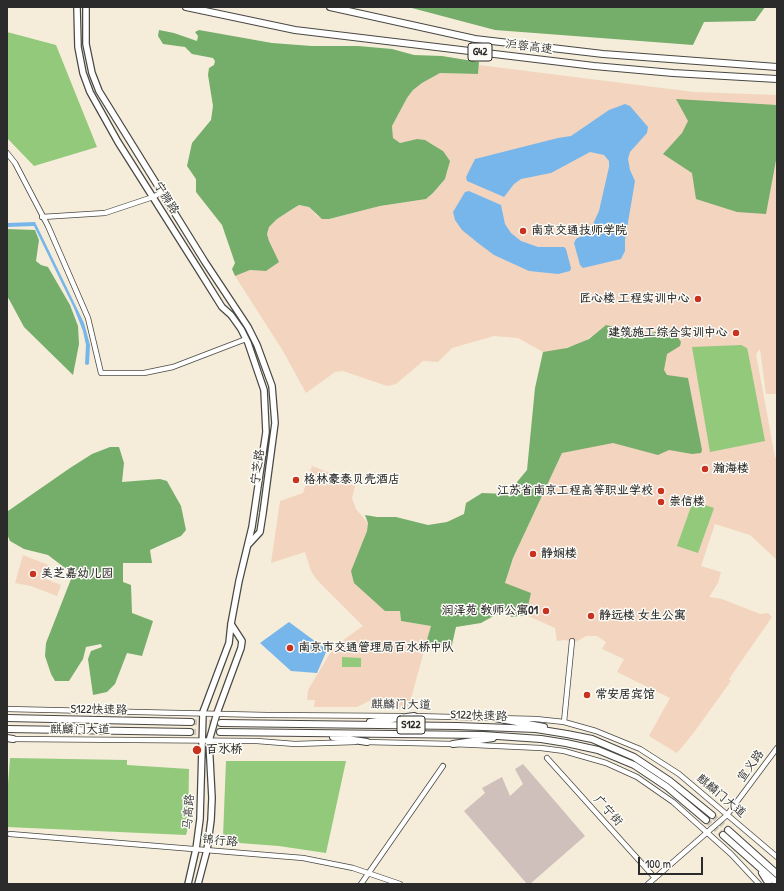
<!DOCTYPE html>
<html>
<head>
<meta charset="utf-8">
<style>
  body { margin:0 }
  #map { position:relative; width:784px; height:891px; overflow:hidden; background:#f5edd9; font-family:"Patrick Hand",sans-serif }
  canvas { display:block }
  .frame { position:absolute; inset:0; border:8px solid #2b2b2b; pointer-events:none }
  .scale { position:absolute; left:638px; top:857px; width:65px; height:18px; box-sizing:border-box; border:2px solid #2b2b2b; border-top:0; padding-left:5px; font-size:12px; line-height:14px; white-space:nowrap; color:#2b2b2b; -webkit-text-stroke:3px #fdfcf7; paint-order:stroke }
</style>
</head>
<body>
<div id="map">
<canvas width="784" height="891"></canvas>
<div class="frame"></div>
<div class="scale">100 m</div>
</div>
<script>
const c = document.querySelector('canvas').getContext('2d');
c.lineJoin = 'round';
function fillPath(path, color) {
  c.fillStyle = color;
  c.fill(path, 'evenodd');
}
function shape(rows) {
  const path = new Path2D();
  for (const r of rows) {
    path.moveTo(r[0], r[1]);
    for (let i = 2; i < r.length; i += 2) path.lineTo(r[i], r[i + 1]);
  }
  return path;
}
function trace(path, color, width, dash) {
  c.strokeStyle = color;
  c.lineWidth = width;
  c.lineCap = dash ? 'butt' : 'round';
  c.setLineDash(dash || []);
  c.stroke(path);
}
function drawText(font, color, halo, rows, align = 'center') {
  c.font = font + ' "Patrick Hand","LXGW WenKai TC",sans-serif';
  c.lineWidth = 3;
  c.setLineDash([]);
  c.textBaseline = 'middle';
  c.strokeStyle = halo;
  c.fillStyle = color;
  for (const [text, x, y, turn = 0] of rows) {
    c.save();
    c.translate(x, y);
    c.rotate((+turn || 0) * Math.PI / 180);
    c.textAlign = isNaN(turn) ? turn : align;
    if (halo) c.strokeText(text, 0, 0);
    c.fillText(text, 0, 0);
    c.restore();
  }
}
const built = shape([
  [479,65,694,92,777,95,777,394,766,394,760,349,756,354,775,457,777,458,777,560,750,535,715,524,701,566,721,572,718,583,709,597,722,599,760,614,768,613,772,617,729,679,731,681,692,735,677,753,649,736,670,698,617,672,624,659,602,649,606,642,597,636,586,636,576,642,565,640,557,641,555,628,526,615,531,593,505,584,513,558,562,453,606,325,601,330,581,343,556,351,543,352,518,338,494,336,452,348,438,362,423,361,396,384,387,386,343,371,335,372,306,393,283,351,235,276,250,270,266,271,269,241,267,234,269,227,277,219,299,205,309,207,317,216,329,219,380,206,426,199,433,193,445,179,448,170,443,151,432,144,417,139,400,143,393,138,392,126,407,98,413,90,422,83,440,73,478,74],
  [312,466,356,483,352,498,356,509,368,523,367,531,351,571,400,610,401,621,431,626,408,709,388,708,377,703,375,700,371,700,357,707,314,707,315,700,307,700,308,690,330,653,346,638,363,626,317,580,311,571,305,552,271,563,280,501,303,493],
  [23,555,51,566,46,579,61,585,57,596,31,586,15,583]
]);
const industrial = shape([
  [523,764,585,836,530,884,527,884,464,811,485,793,482,788,502,777,510,796,523,784,515,769]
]);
const green = shape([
  [7,32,56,45,97,147,34,166,7,138],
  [741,345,747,348,748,352,765,441,710,452,692,347],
  [693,501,714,508,698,553,677,546],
  [342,657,361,658,361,667,342,667],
  [10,758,127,760,127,765,189,769,188,828,186,835,7,827,7,797],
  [226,761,346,761,326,853,279,846,226,842,223,837]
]);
const forest = shape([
  [408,7,765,7,755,21,704,22,693,45,495,30],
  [159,30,174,33,197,41,198,36,195,32,199,30,272,43,312,46,358,46,392,49,414,55,442,56,479,62,478,74,440,73,422,83,413,90,407,98,392,126,393,138,400,143,417,139,425,140,443,151,450,161,445,179,433,193,426,199,380,206,329,219,322,219,309,207,299,205,294,208,277,219,269,227,267,234,269,241,279,262,266,271,250,270,235,276,232,269,235,263,222,225,196,192,196,179,187,166,192,143,211,120,213,106,208,75,209,68,214,65,215,61,213,58,192,54,185,47,163,44,158,36],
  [676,99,777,105,777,155,766,214,737,212,696,199,692,173,663,154,682,133,688,121],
  [7,229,35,230,39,240,36,261,41,265,48,267,70,305,78,326,79,344,73,375,24,327,10,301,7,296],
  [606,325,647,334,663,330,665,325,679,339,681,342,680,346,667,354,664,370,667,375,688,378,702,450,701,453,692,454,669,450,658,455,613,443,562,453,513,558,505,583,531,593,526,615,511,617,508,608,481,623,456,627,451,649,426,643,431,626,401,621,400,611,385,611,354,583,351,571,367,531,368,523,365,515,377,517,396,517,428,525,447,522,464,514,466,503,482,493,507,494,527,470,535,388,543,352,567,348,589,339],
  [110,447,119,447,124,463,122,482,160,479,167,481,181,506,186,530,181,536,150,550,152,563,123,563,123,582,131,585,132,613,153,621,142,656,127,653,115,684,107,692,93,695,88,659,91,651,102,647,101,644,86,647,83,659,69,681,55,681,51,674,45,656,46,643,73,574,48,555,24,549,10,541,7,534,7,517,8,511,70,468,92,454]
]);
const water = shape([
  [625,104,630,106,648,127,647,133,630,152,628,159,630,170,635,181,625,240,625,251,621,259,583,268,580,265,574,243,576,239,585,234,593,224,599,211,609,167,609,161,604,155,590,152,551,173,521,179,514,184,504,197,467,181,466,177,475,159,558,138,571,136,609,110],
  [469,191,501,205,505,224,511,233,521,241,538,247,564,247,566,249,571,268,570,271,558,274,529,271,494,255,478,243,462,230,455,220,453,212,465,192],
  [35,222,84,323,90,345,89,364,87,365,85,364,86,345,83,331,74,308,34,226,7,227,7,223],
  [289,622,327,650,317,673,291,671,260,643]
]);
const highwayTunnel = shape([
  [191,722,219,723],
  [190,732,220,732],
  [712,815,728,830],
  [706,820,723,835]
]);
const minor = shape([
  [7,153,15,163,48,226,75,288,88,318,101,373,144,373,173,367,246,339],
  [42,217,105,213,153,197,162,192],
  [7,709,267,715,401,716],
  [413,716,536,719,564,722,596,731,640,749,679,774,777,857],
  [564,722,572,641],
  [11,739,257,741,295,744,355,742],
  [365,742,453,744,541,748,564,751,606,763,637,777,673,802,731,854,759,884],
  [547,758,655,878],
  [10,834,303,858,353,868,400,884],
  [361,884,443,766],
  [648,884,727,815,777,748]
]);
const major = shape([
  [77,7,78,47,83,73,90,92,118,142,197,267,222,307,231,315,241,329,248,343,264,390,266,432,252,527,239,581,231,624,229,643,203,712,200,819,196,849,188,884],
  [86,7,86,44,92,73,99,91,205,262,248,327,257,345,272,386,275,423,263,513,260,532,248,545],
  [198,884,207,850,211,820,212,798,209,741,217,713,241,648,242,641,231,624]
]);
const highway = shape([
  [186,7,295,30,594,66,673,73,777,79],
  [330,7,475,39,603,54,777,67],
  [7,718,191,722],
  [495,718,544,727],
  [370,722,414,716],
  [221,723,457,726,536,729,567,734,592,739,634,757,670,781,712,815],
  [7,729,190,732],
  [220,732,483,735,541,739,566,743,598,750,634,765,667,787,706,820],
  [333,737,367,742],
  [7,738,13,739],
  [453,744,493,738],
  [728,830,777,874],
  [723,835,777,883],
  [762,873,769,884]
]);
const markers = [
  [523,231,4,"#c8321e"],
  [698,299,4,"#c8321e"],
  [736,333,4,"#c8321e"],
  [705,469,4,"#c8321e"],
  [296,480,4,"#c8321e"],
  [661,491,4,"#c8321e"],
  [661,502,4,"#c8321e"],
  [533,554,4,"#c8321e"],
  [33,574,4,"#c8321e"],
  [546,611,4,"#c8321e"],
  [591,616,4,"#c8321e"],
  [290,648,4,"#c8321e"],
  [587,695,4,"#c8321e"],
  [197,750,5,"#c8321e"]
];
const shields = [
  [480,52,24],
  [411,725,28]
];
const shieldNames = [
  ["G42",480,52],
  ["S122",411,725]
];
const streetNames = [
  ["沪蓉高速",529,47,7],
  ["宁狮路",166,198,58],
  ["宁芝路",258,467,-82],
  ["麒麟门大道",401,705,1],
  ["S122快速路",99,710,1],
  ["S122快速路",479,716,2],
  ["麒麟门大道",80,730],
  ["宣义路",751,766,-54],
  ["麒麟门大道",721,796,40],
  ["广宁街",608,811,48],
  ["马高路",189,812,-86],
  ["锦行路",220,841,5]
];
const poiNames = [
  ["南京交通技师学院",531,231],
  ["匠心楼 工程实训中心",690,299,"right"],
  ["建筑施工综合实训中心",728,333,"right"],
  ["瀚海楼",713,469],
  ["格林豪泰贝壳酒店",304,480],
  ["江苏省南京工程高等职业学校",653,491,"right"],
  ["崇信楼",669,502],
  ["静娴楼",541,554],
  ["美芝嘉幼儿园",41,574],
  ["润泽苑 教师公寓01",538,611,"right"],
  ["静远楼 女生公寓",599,616],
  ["南京市交通管理局百水桥中队",298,648],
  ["常安居宾馆",595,695],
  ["百水桥",206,750]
];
fillPath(built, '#f3d4bf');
fillPath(industrial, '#cfc0bb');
fillPath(green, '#92c97b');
fillPath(forest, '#75ad6b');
fillPath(water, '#77b6ea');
trace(highwayTunnel, '#cdc6b6', 6, [6, 3]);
trace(minor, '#494845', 6);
trace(major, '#494845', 8);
trace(highway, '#494845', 8);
trace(minor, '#fff', 4.5);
trace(major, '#fff', 5.5);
trace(highway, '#fff', 6);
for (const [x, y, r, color] of markers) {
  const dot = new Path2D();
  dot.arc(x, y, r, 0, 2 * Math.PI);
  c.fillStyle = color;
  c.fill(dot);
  trace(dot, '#fdfcf7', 1.5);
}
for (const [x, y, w] of shields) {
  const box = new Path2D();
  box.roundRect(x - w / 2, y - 9, w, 18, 3);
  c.fillStyle = '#fdfcf7';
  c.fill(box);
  trace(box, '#2b2b2b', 1);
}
drawText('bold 11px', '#2b2b2b', null, shieldNames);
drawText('12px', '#2b2b2b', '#fdfcf7', streetNames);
drawText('bold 12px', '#2b2b2b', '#fdfcf7', poiNames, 'left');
</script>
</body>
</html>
